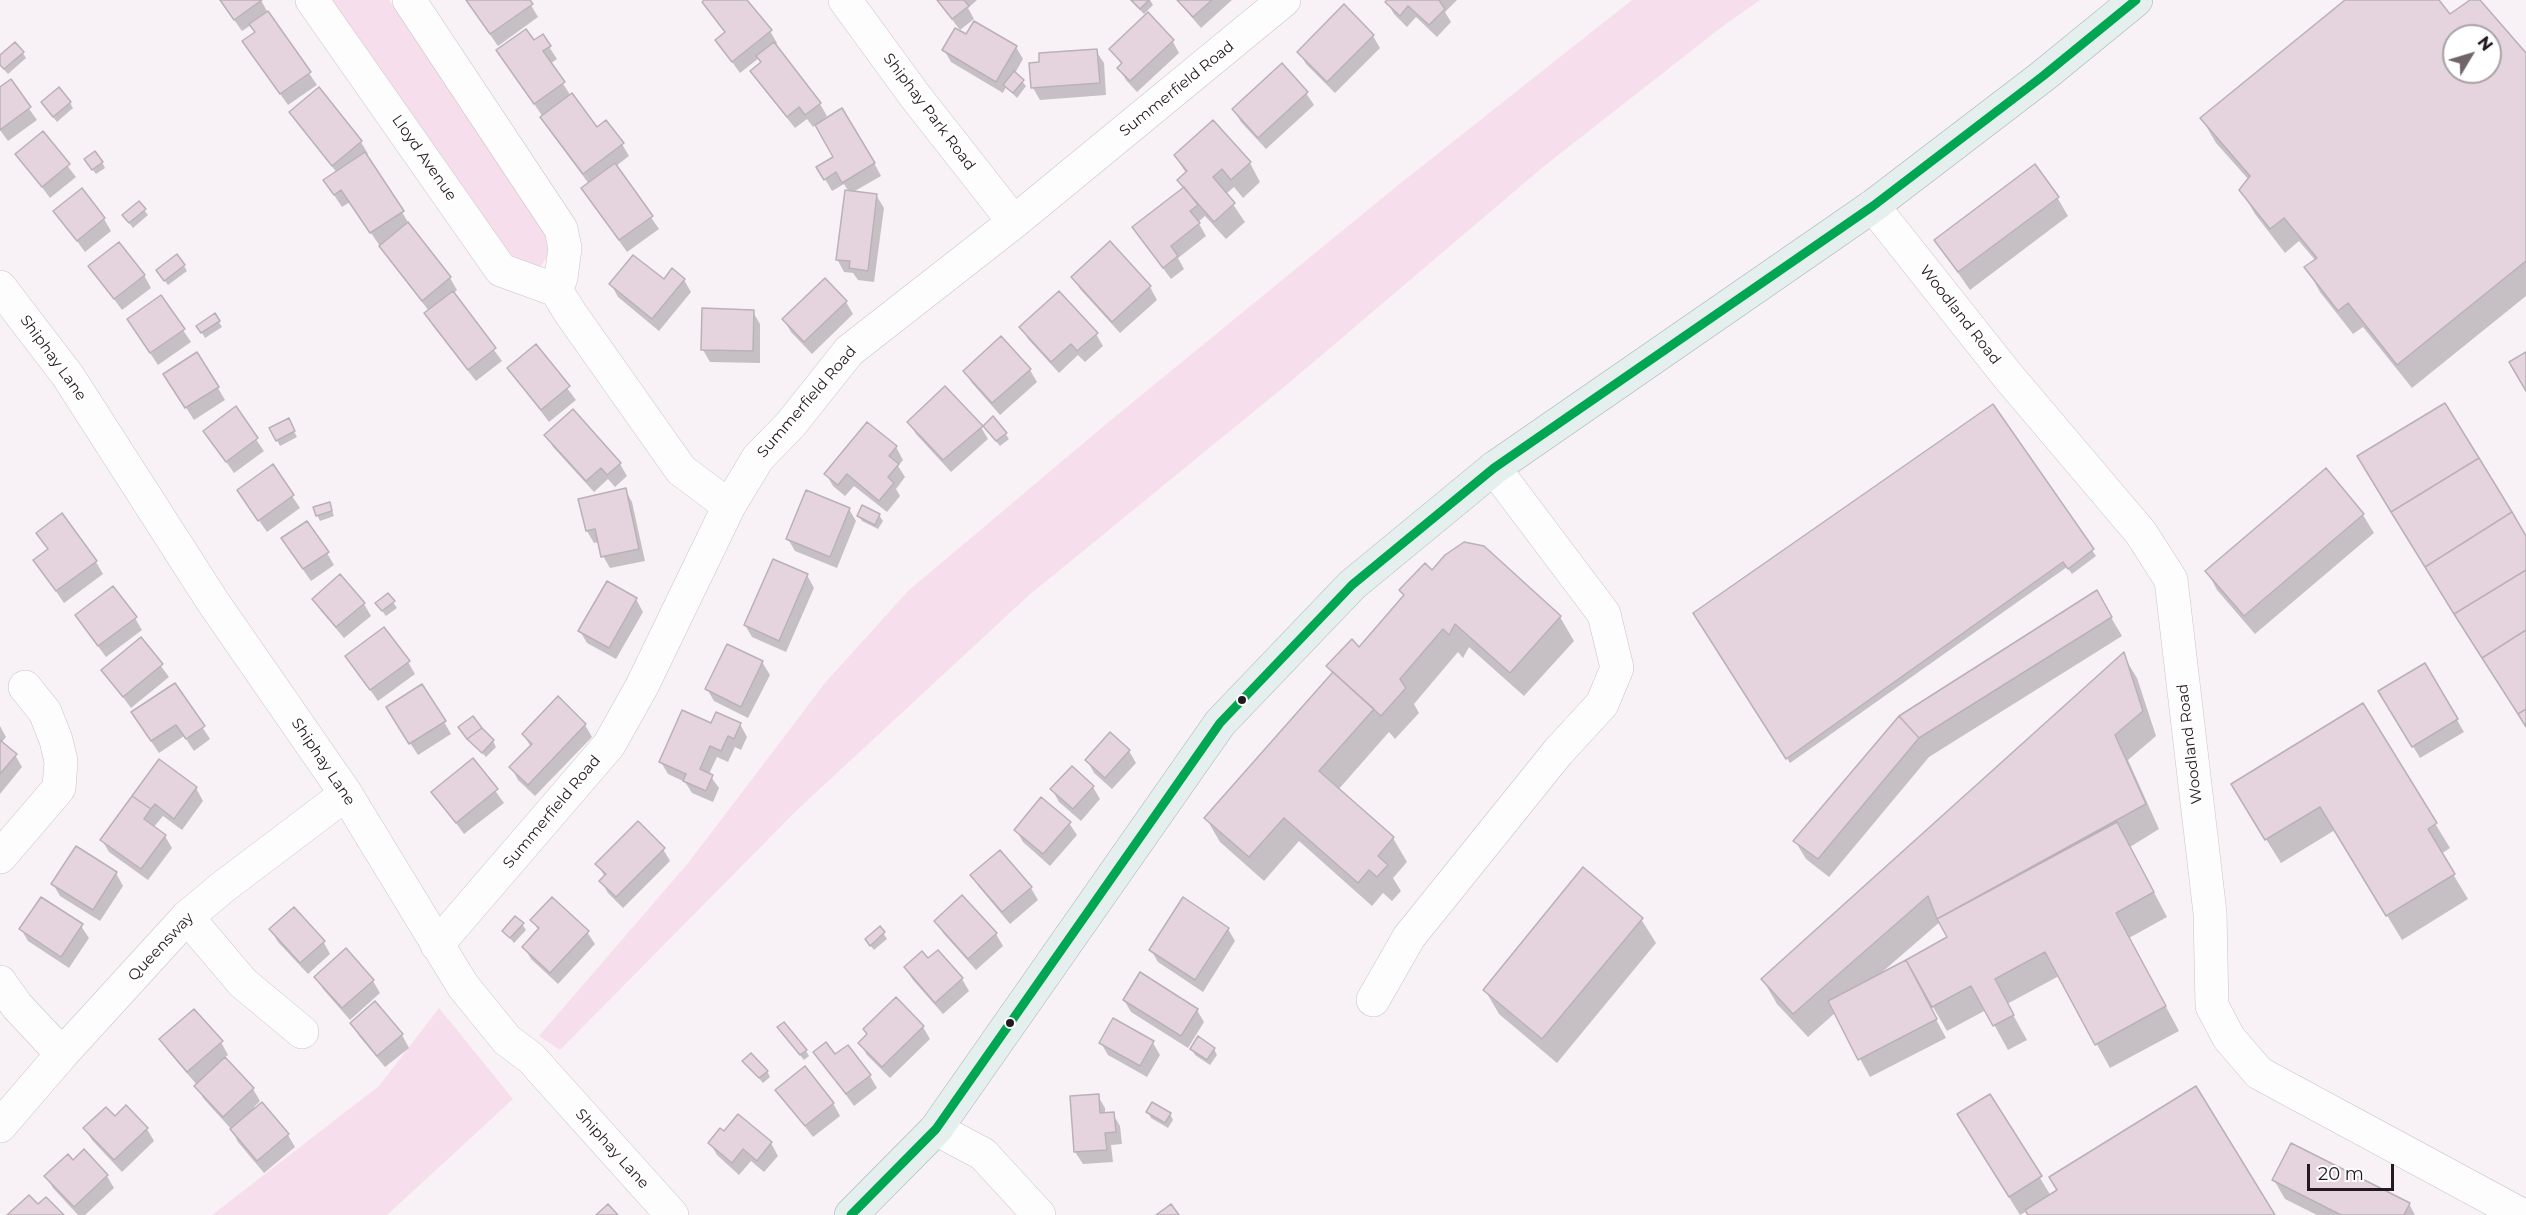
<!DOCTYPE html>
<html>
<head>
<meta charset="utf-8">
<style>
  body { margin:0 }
  #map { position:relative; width:2526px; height:1215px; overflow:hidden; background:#f8f1f5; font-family:Montserrat,sans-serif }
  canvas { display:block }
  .north { position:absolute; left:2442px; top:24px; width:60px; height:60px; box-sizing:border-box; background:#fff; border:2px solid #a8a3a6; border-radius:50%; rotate:52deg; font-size:16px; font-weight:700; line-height:24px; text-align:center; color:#251920 }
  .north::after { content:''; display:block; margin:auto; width:21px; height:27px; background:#6f656b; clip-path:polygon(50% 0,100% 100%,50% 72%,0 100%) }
  .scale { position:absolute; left:2307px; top:1164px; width:87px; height:27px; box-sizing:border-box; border:3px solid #251920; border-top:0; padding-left:8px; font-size:18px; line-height:21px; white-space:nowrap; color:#251920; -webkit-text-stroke:4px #fff; paint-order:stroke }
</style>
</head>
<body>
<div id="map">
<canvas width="2526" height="1215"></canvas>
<div class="north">N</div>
<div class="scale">20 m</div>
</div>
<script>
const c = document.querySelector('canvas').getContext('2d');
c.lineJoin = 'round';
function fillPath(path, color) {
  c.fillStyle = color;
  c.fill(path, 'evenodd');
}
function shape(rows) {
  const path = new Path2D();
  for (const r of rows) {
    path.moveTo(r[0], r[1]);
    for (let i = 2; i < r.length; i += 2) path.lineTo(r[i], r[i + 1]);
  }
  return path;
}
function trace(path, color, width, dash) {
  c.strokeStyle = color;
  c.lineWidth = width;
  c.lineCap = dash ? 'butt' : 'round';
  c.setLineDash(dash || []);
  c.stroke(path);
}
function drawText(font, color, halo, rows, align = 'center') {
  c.font = font + ' Montserrat,sans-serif';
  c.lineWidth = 4.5;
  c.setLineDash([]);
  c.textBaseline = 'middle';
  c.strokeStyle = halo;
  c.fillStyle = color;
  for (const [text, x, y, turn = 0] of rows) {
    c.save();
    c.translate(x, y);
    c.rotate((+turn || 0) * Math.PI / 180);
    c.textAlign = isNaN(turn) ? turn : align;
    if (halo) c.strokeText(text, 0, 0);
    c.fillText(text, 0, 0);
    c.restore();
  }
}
const green = shape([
  [319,0,389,0,507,172,546,236,549,254,541,266,526,275,504,272],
  [1632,0,1760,0,1723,26,1543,167,1290,382,1028,596,797,810,560,1050,539,1036,689,862,825,683,908,591,1105,425,1397,186],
  [439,1008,513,1099,387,1215,212,1215,379,1086]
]);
const shadow = shape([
  [220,0,261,0,268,13,317,85,288,105,251,53,256,33,251,25,242,31],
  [466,0,528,0,538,17,498,46],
  [707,0,745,0,770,31,777,43,775,46,820,104,827,116,821,121,822,123,874,163,881,176,853,192,876,195,884,208,874,282,858,280,853,273,844,272,837,259,849,192,844,184,832,191,818,167,835,157,816,125,813,127,807,119,795,128,759,83,752,71,762,63,759,58,740,73,717,41,726,33,704,2],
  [937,0,977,0,968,8,974,19,960,30],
  [1130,0,1150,0,1153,5,1144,14],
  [1177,0,1232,0,1201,28],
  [1389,0,1457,0,1445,12,1451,22,1437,37,1416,17,1407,27,1394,14,1387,2],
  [2348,0,2437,0,2450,16,2472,0,2478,0,2526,56,2526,296,2412,388,2363,327,2353,334,2320,292,2306,267,2316,261,2299,241,2285,253,2255,214,2241,190,2249,180,2216,143,2202,119],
  [2454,36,2490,36,2490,72,2454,72],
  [542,36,557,59,550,64,571,96,596,129,622,144,629,156,616,166,659,229,627,252,590,200,589,184,549,130,543,117,498,51,534,42],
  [1373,36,1380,48,1335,93,1306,64,1299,52],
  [1172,40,1179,53,1137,92,1126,80,1119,68,1122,65,1111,49],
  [1016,47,1023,59,1015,73,1026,86,1017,98,1006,87,1003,93,951,62,944,50],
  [1096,51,1104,63,1106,95,1040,100,1033,88],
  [23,53,26,58,8,74,0,65,0,57],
  [10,82,37,120,8,141,0,130,0,89],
  [319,90,361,142,368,154,366,156,402,212,409,224,408,225,450,278,457,290,453,294,502,361,476,381,433,326,426,314,429,311,388,258,350,202,342,207,332,192,337,173,291,112],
  [1306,93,1314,105,1266,149,1241,122,1234,110],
  [70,103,73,108,57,122,46,108],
  [1213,122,1250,163,1260,182,1243,198,1234,187,1226,194,1245,222,1226,239,1205,216,1198,222,1206,236,1178,258,1184,269,1171,279,1133,228,1184,189,1178,180,1186,173,1175,156],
  [42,133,76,177,50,198,17,154],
  [102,162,105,168,96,174,89,165],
  [2057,197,2068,216,1970,290,1936,241],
  [144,210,148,215,133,228,124,216],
  [55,211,104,219,111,231,85,252],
  [1110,243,1150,287,1157,300,1120,333,1080,289,1073,277],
  [90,266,144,275,151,288,122,310],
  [184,266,187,271,168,285,161,276],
  [684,280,691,292,659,331,618,297,611,284],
  [161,297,191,342,158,365,136,332],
  [846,302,853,314,812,354,791,332,784,320],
  [753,312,760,324,760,363,710,362,703,350],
  [214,315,222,327,205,338,198,326],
  [1021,327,1096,334,1103,346,1085,362,1078,355,1059,373,1028,339],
  [536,346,576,400,549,422,509,369],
  [1030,370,1037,382,1000,415,972,383,964,371],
  [172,386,218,388,225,400,194,420],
  [1993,406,2096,556,2072,574,2067,567,1790,763,1695,613],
  [235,409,264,451,234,473,205,431],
  [288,420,297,437,280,446,271,429],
  [909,422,981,427,988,439,951,472,916,434],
  [867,424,896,447,903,460,898,466,905,477,896,489,900,496,887,512,854,486,845,496,833,486,826,474],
  [988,432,1005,433,1009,439,1000,446],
  [546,435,620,464,627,476,615,487,608,479,594,492,553,447],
  [272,466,300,508,267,532,246,502],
  [625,490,632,502,645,561,610,568,603,556,599,542,594,543,587,531],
  [329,503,334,516,320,521,317,515],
  [849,509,856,521,837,568,795,551,788,539],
  [879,515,883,521,878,529,862,521,859,516],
  [2363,515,2374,533,2255,634,2217,590,2207,571],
  [38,533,96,562,103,574,64,603,35,561,49,551],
  [290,551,327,553,334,565,311,581],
  [1432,572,1560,617,1574,641,1524,696,1469,647,1463,658,1458,652,1414,704,1419,713,1395,739,1389,732,1338,790,1393,838,1407,862,1393,878,1401,891,1392,901,1383,893,1372,906,1299,841,1264,881,1220,842,1206,818,1333,674,1328,666,1358,649],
  [807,575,814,588,786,652,752,637,745,625],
  [2096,592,2122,636,1929,757,1829,877,1806,859,1795,841,1900,717],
  [388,595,397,608,386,616,380,608],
  [314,599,364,604,371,616,344,638,321,611],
  [636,599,643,612,616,659,587,643,580,631],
  [135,618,142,630,106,657,84,627],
  [141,639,169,677,131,708,103,670],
  [728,646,762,662,770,675,748,718,714,701,707,689],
  [2123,655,2137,678,2156,736,2128,760,2159,829,2130,847,2167,917,2129,938,2179,1031,2110,1068,2059,976,2007,1004,2027,1040,2008,1050,1986,1010,1947,1031,1933,1007,1930,1008,1946,1038,1870,1077,1835,1013,1808,1037,1777,1004,1763,980],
  [1941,921,1949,938,1882,974,1881,973],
  [347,657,408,662,415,674,378,701],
  [2425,665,2464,732,2420,758,2380,691],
  [175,685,210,739,194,751,184,736,159,753,140,725],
  [558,698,585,725,592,737,535,796,518,780,511,767,531,747,523,734],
  [2363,705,2450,848,2441,854,2468,899,2402,940,2335,830,2281,863,2247,809],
  [395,720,444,722,451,734,418,755],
  [740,724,747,737,741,750,735,747,728,762,717,757,709,774,719,788,713,802,692,793,685,782,668,774,661,762,712,725],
  [0,726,6,737,1,743,15,755,22,767,0,794],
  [463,733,493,741,496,747,486,757],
  [1129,751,1136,763,1112,789,1094,773,1087,760],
  [473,760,504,803,464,834,433,792],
  [160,761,196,788,203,801,182,830,163,816,153,828,165,836,172,848,148,880,109,852,102,840],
  [1093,787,1100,799,1081,821,1059,802,1052,789],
  [1069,823,1077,835,1050,866,1023,842,1016,830],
  [76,848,116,873,123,886,100,921,60,896,53,884],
  [663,849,670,861,623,908,608,893,601,881,605,877,597,864],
  [1000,852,1031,888,1038,900,1010,924,979,887,972,875],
  [1641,919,1656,943,1557,1063,1499,1014,1485,990],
  [532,920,587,932,595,944,558,984,531,959,524,947,539,931],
  [936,921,996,934,1003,946,976,970,943,933],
  [522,924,526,930,514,943,504,931],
  [81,926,89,938,69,968,28,941,21,929],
  [880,928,887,939,874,950,870,945],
  [1228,929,1235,941,1203,992,1158,962,1151,950],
  [271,930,323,941,330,954,308,974,278,942],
  [928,960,962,979,969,991,943,1014,913,980,905,968],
  [316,977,373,981,380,993,350,1020,323,989],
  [896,999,923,1027,930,1039,890,1078,867,1055,860,1043],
  [1124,1000,1197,1010,1204,1022,1188,1048,1131,1012],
  [375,1004,402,1035,409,1048,385,1067,359,1036,352,1023],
  [782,1033,806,1051,809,1056,804,1060],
  [161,1039,221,1042,228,1055,224,1058,253,1089,260,1101,254,1107,288,1135,295,1147,264,1173,238,1142,232,1130,203,1098,197,1085,168,1051],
  [1101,1043,1153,1043,1160,1055,1147,1077,1108,1055],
  [1192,1049,1214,1049,1217,1055,1210,1065,1195,1055],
  [815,1052,870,1076,877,1088,854,1106],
  [744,1061,767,1071,770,1077,763,1083],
  [777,1090,833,1103,840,1116,813,1137],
  [1098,1096,1105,1108,1105,1114,1113,1114,1120,1126,1122,1144,1111,1145,1113,1162,1083,1164,1075,1152],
  [1990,1096,2051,1196,2273,1215,2030,1215,2027,1211,2020,1215,1969,1133],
  [126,1107,147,1129,154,1141,122,1172,92,1140,85,1128,115,1118],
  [1148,1112,1170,1114,1173,1120,1168,1128,1151,1118],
  [710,1143,771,1143,778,1156,764,1172,751,1161,739,1175,717,1155],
  [73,1162,107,1176,114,1188,85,1215,78,1215,53,1188,46,1176],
  [2274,1180,2409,1204,2415,1215,2317,1215,2285,1199]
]);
const building = shape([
  [220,0,262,0,234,20,220,0],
  [466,0,530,0,533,4,490,34,466,0],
  [704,0,747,0,772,30,732,62,715,40,725,32,702,2,704,0],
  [937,0,964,0,969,6,952,19,937,0],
  [1131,0,1149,0,1140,9,1131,0],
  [1177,0,1212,0,1193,17,1177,0],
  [1387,0,1439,0,1445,9,1429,25,1408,6,1400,16,1385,2,1387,0],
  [2345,0,2439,0,2450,14,2470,0,2480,0,2526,53,2526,261,2397,365,2348,303,2338,311,2304,267,2317,258,2284,218,2270,229,2239,190,2250,176,2200,118,2345,0],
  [2454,36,2490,36,2490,72,2454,72,2454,36],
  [1344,4,1374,35,1327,82,1297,52,1344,4],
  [268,11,311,72,280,94,242,41,255,32,249,24,268,11],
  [1148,12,1174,40,1130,81,1117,68,1122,63,1109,49,1148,12],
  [974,21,1017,46,996,82,942,50,955,28,966,34,974,21],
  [526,29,534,40,543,34,551,46,543,51,565,82,534,104,496,50,526,29],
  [15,42,24,52,4,69,0,65,0,55,15,42],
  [774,42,821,103,805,115,799,107,787,117,750,71,761,62,756,56,774,42],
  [1097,49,1100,83,1031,88,1029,63,1039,62,1039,53,1097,49],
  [1282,63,1308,92,1258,138,1232,109,1282,63],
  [1014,71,1024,80,1013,93,1003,85,1014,71],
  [11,79,31,107,0,130,0,87,11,79],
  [59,87,71,102,53,117,41,102,59,87],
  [319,87,362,141,332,166,289,112,319,87],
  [572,93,597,127,606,120,624,143,583,174,540,117,572,93],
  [842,108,875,163,842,183,836,172,824,180,816,167,833,157,815,125,842,108],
  [1213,120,1251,162,1231,180,1222,169,1213,177,1235,203,1214,222,1177,180,1187,171,1174,155,1213,120],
  [43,131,70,164,42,187,15,154,43,131],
  [95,151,103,162,92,170,84,159,95,151],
  [365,152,404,211,370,233,341,190,334,195,323,180,365,152],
  [615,163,653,216,619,240,581,188,615,163],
  [2035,164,2059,197,1958,272,1934,240,2035,164],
  [1184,187,1198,205,1190,211,1200,223,1171,246,1178,256,1163,268,1132,227,1184,187],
  [82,188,105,218,77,241,53,211,82,188],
  [845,190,877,194,868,271,849,268,850,261,836,260,845,190],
  [139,201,146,209,129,223,122,215,139,201],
  [408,222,451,277,422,301,379,246,408,222],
  [1110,241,1151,286,1112,322,1071,277,1110,241],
  [119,242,145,275,114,299,88,266,119,242],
  [177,254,185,265,164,281,156,270,177,254],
  [633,255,664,279,672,268,685,279,652,319,609,284,633,255],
  [825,278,847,301,804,342,782,319,825,278],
  [453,291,496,348,468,370,424,313,453,291],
  [1059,291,1098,333,1077,351,1071,344,1051,362,1019,327,1059,291],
  [161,295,185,329,150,353,127,319,161,295],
  [702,308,754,310,753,351,701,350,702,308],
  [215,313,220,321,201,333,196,326,215,313],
  [1001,336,1031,369,992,403,963,371,1001,336],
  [536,344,570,386,541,410,507,368,536,344],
  [197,352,219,387,185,408,163,374,197,352],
  [2526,352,2526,391,2509,362,2526,352],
  [945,386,983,426,943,460,907,422,945,386],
  [2445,403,2479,458,2391,512,2357,456,2445,403],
  [1993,404,2094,549,2068,569,2063,562,1786,759,1693,613,1993,404],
  [236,406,258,438,226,462,203,431,236,406],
  [573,409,621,463,607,475,601,468,586,481,544,435,573,409],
  [993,416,1007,433,996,441,983,426,993,416],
  [289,418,295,431,276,441,269,428,289,418],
  [867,422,897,446,889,456,899,464,888,477,894,483,879,501,847,474,838,485,824,474,867,422],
  [2479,458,2512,512,2425,567,2391,512,2479,458],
  [273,464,294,495,258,521,237,490,273,464],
  [2326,468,2364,514,2244,616,2205,571,2326,468],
  [626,488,639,549,601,557,595,529,586,531,578,499,626,488],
  [806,490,850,508,830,557,786,539,806,490],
  [330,502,332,511,316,516,313,507,330,502],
  [862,505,880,514,875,525,857,516,862,505],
  [2512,512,2526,536,2526,570,2454,614,2425,567,2512,512],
  [62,513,97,561,56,591,33,560,48,549,36,533,62,513],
  [307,521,329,552,303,569,281,538,307,521],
  [1464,542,1484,546,1561,616,1510,673,1455,624,1449,635,1443,629,1400,679,1406,688,1381,716,1326,666,1352,639,1359,647,1404,595,1399,590,1425,563,1432,570,1445,555,1464,542],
  [773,559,808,574,779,641,744,625,773,559],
  [2526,570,2526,630,2482,658,2454,614,2526,570],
  [340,574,365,603,336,627,312,599,340,574],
  [607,581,637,598,609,648,578,631,607,581],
  [113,586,137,617,98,646,75,615,113,586],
  [2097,590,2112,617,1919,738,1899,716,2097,590],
  [388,593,395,601,382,611,375,603,388,593],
  [384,627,410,661,370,690,345,656,384,627],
  [2526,630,2526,709,2518,714,2482,658,2526,630],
  [141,637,163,664,123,697,101,670,141,637],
  [727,644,763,661,741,707,705,689,727,644],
  [2124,652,2143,711,2115,735,2146,804,1937,919,1928,896,1793,1014,1761,979,2124,652],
  [2425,663,2458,719,2412,747,2378,691,2425,663],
  [1333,672,1374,709,1319,771,1394,837,1378,856,1388,865,1377,877,1369,870,1358,883,1284,818,1249,857,1204,818,1333,672],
  [175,683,205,726,186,739,176,725,151,741,131,712,175,683],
  [422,684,446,721,409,744,386,707,422,684],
  [558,696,586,724,528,785,509,767,532,744,522,734,558,696],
  [2363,703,2437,823,2428,829,2455,874,2386,916,2320,807,2265,840,2231,784,2363,703],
  [2526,709,2526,727,2518,714,2526,709],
  [682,710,711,723,716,712,741,723,734,739,728,736,721,751,710,746,700,769,713,775,706,791,683,781,686,774,659,762,682,710],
  [473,716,482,728,467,739,458,727,473,716],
  [1899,716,1919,738,1818,859,1793,841,1899,716],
  [482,728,494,740,482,753,467,739,482,728],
  [1110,732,1130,750,1105,778,1085,760,1110,732],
  [0,740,17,754,0,774,0,740],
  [473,758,498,789,456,823,431,792,473,758],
  [159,759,197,787,174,819,155,804,151,809,132,796,159,759],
  [1072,766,1094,786,1073,809,1050,789,1072,766],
  [132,796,151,809,144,819,166,835,141,869,100,840,132,796],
  [1041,797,1071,822,1043,854,1014,830,1041,797],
  [638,821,665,848,616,897,599,881,606,874,595,864,638,821],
  [2117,822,2154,892,2116,913,2166,1006,2095,1045,2045,952,1995,979,2014,1015,1993,1026,1971,986,1932,1007,1906,960,1947,937,1937,919,2117,822],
  [76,846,117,872,93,910,51,884,76,846],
  [1000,850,1032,887,1002,912,970,875,1000,850],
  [1583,867,1643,918,1542,1039,1483,990,1583,867],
  [962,895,997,933,968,959,934,921,962,895],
  [41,897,83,924,61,957,19,929,41,897],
  [552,897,589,931,550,973,522,947,539,928,530,920,552,897],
  [1183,897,1229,928,1195,980,1149,950,1183,897],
  [294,907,325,941,300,963,269,929,294,907],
  [515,916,524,923,510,938,502,931,515,916],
  [880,926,885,932,870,946,865,939,880,926],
  [346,948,374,980,342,1008,314,977,346,948],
  [938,950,963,978,935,1003,904,967,922,951,928,958,938,950],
  [1906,960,1937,1019,1858,1060,1828,1001,1906,960],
  [1140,972,1198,1009,1181,1036,1123,1000,1140,972],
  [896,997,924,1026,882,1067,858,1043,867,1034,863,1029,896,997],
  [375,1001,403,1034,377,1056,350,1023,375,1001],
  [194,1009,223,1041,187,1072,159,1039,194,1009],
  [1113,1018,1154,1041,1140,1066,1099,1043,1113,1018],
  [784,1022,807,1050,800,1055,777,1027,784,1022],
  [1198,1036,1215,1048,1207,1060,1190,1049,1198,1036],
  [826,1042,835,1054,848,1045,871,1075,846,1094,813,1052,826,1042],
  [751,1053,768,1071,759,1078,742,1061,751,1053],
  [225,1057,254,1088,223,1117,194,1086,225,1057],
  [805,1066,834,1103,805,1126,775,1090,805,1066],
  [2196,1086,2275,1215,2028,1215,2025,1210,2057,1190,2049,1177,2196,1086],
  [1099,1094,1100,1113,1114,1112,1116,1132,1105,1133,1107,1150,1074,1152,1070,1096,1099,1094],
  [1990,1094,2042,1176,2009,1197,1957,1114,1990,1094],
  [262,1102,289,1134,257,1161,230,1129,262,1102],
  [1152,1102,1171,1113,1165,1123,1146,1112,1152,1102],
  [126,1105,148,1128,114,1160,83,1128,106,1107,115,1116,126,1105],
  [738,1114,772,1142,757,1161,743,1149,732,1163,708,1143,720,1128,724,1131,738,1114],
  [2291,1143,2410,1203,2404,1215,2341,1215,2272,1180,2291,1143],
  [84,1149,108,1175,74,1207,44,1176,68,1154,73,1160,84,1149],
  [29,1195,38,1204,46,1197,64,1215,7,1215,29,1195],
  [608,1204,618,1215,596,1215,608,1204],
  [1171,1204,1179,1215,1156,1215,1171,1204]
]);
const minor = shape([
  [312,0,501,270,556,290],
  [409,0,561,229,565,248,561,278,556,290,571,314,681,470,729,506],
  [845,0,915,96,1014,222],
  [1873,206,2007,375,2141,533,2171,580,2210,913,2212,1006,2229,1038,2259,1073,2522,1215],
  [0,287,68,376,213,602,346,794,463,986,507,1040,531,1058,672,1215],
  [0,857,59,788,61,761,56,740,45,712,25,687],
  [187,917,243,983,302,1032],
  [437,945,609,745,642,686,729,506,758,458,791,424,849,351,1014,222,1284,0],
  [0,982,17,1006,62,1054],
  [1373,1000,1409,937,1558,752,1602,704,1617,668,1604,614,1494,468],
  [0,1126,62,1054,187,917,223,887,346,794],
  [936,1129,983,1154,1039,1215]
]);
const major = shape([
  [851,1215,936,1129,1220,723,1352,585,1494,468,1873,206,2043,76,2136,0]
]);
const bus1 = shape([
  [851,1215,936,1129,1220,723,1352,585,1494,468,1873,206,2043,76,2136,0]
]);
const markers = [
  [1242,700,5,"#251920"],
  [1010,1023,5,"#251920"]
];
const streetNames = [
  ["Summerfield Road",1177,89,-39],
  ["Shiphay Park Road",929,112,53],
  ["Lloyd Avenue",424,158,55],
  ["Woodland Road",1960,315,52],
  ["Shiphay Lane",53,358,54],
  ["Summerfield Road",807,402,-49],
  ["Woodland Road",2190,744,-97],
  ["Shiphay Lane",323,762,56],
  ["Summerfield Road",552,812,-50],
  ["Queensway",161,947,-47],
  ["Shiphay Lane",612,1149,48]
];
fillPath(green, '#f7deec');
fillPath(shadow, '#0003');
fillPath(building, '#e5d4de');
trace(building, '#bab1b6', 1.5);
trace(minor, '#cbc3c7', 34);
trace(major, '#a2b5b5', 34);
trace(minor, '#fefdfe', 33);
trace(major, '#e4efee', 33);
trace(bus1, '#00a651', 9);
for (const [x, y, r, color] of markers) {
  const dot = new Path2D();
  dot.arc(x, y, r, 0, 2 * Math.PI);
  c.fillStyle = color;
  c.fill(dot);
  trace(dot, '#fff', 2);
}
drawText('15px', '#251920', '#fff', streetNames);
</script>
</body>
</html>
